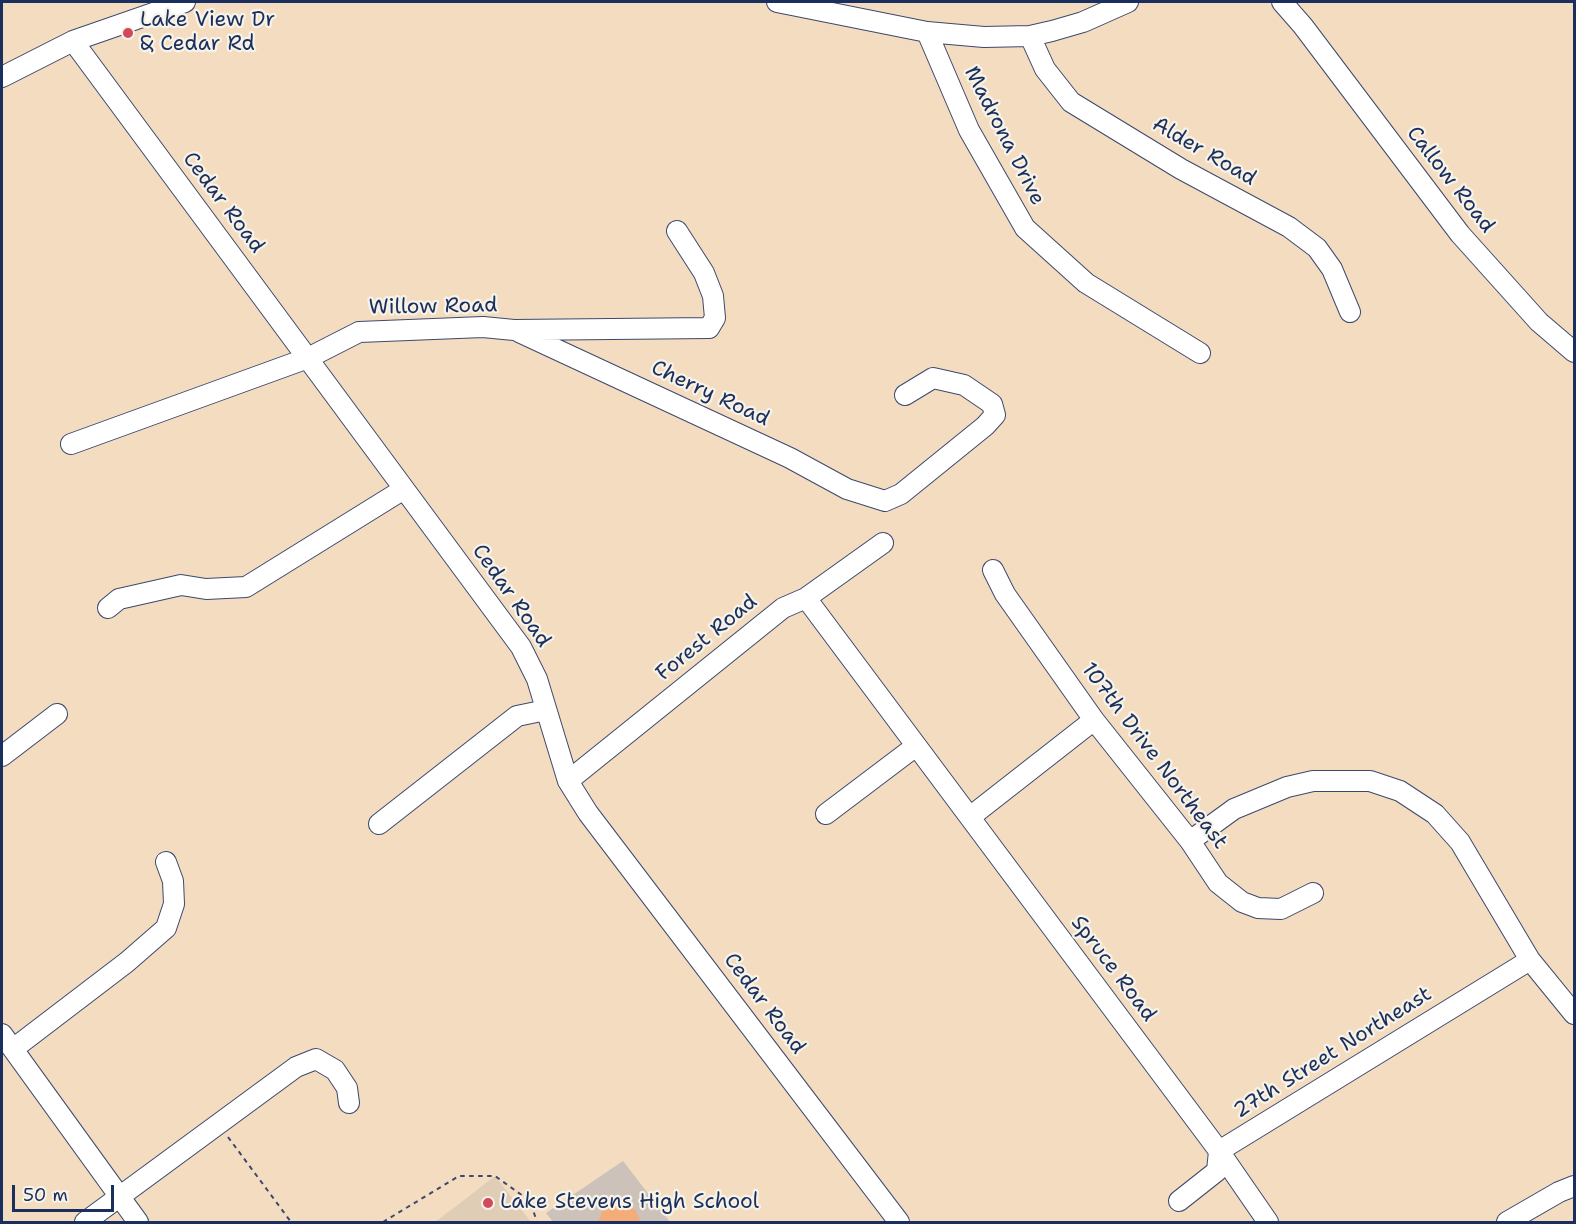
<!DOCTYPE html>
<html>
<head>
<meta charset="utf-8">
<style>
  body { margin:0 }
  #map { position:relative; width:1576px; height:1224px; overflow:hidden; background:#f4dcc0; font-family:"Shantell Sans",sans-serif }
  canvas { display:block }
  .frame { position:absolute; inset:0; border:3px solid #1b2f5e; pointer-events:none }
  .scale { position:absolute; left:12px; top:1185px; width:102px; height:27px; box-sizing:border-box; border:3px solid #1b2f5e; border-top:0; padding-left:8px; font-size:18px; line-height:21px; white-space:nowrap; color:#1b2f5e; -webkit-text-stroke:4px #f7f3e8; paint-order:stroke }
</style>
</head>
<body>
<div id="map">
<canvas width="1576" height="1224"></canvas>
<div class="frame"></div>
<div class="scale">50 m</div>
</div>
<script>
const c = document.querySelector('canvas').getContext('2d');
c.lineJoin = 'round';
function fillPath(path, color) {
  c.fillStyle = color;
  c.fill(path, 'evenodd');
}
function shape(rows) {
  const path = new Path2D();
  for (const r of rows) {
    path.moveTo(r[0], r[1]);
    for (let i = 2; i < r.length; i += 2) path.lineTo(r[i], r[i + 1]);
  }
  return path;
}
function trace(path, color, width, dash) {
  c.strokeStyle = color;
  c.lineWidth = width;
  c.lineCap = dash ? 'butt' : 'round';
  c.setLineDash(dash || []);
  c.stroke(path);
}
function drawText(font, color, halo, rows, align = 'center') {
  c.font = font + ' "Shantell Sans",sans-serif';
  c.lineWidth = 4.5;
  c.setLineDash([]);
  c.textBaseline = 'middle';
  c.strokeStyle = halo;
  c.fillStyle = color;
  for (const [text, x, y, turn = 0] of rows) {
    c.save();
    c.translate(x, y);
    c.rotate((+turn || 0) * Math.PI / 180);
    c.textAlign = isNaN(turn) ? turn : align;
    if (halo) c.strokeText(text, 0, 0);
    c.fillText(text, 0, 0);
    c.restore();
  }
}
const built = shape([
  [495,1176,531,1222,435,1222,468,1197]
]);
const industrial = shape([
  [623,1161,670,1222,553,1222,546,1213]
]);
const building = shape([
  [616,1203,623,1203,635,1210,641,1222,598,1222,603,1210]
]);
const path = shape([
  [228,1137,291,1222],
  [383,1222,459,1176,495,1176,530,1201,537,1222]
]);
const minor = shape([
  [777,2,927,32,984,37,1030,36,1052,31,1083,22,1128,2],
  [1282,2,1303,26,1460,234,1539,322,1574,352],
  [927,32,969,130,1025,228,1086,283,1200,353],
  [1030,36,1045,69,1071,102,1181,169,1289,227,1317,248,1332,269,1350,312],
  [73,41,521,647,537,679,568,781,588,813,899,1222],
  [2,77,73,41,185,2],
  [519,332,790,458,847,489,885,501,901,494,985,426,995,415,992,404,964,385,933,378,905,395],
  [71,444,308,358,359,332,483,327,514,330,709,328,715,318,713,296,704,273,677,231],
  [993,570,1005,594,1094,720,1190,841,1218,883,1242,902,1258,908,1281,909,1313,893],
  [806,598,1219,1151,1268,1222],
  [108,608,119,599,181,585,206,589,246,587,404,489],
  [2,756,57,714],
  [568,781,783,608,806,598,883,543],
  [826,814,916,746],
  [970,817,1094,720],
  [379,824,517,716,546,710],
  [1190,841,1234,809,1287,787,1313,781,1370,781,1400,791,1435,814,1460,842,1530,960,1574,1014],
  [2,1034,138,1222],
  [13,1049,127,962,166,928,174,904,173,881,166,862],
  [1179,1201,1217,1171,1219,1151,1530,960],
  [85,1222,296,1067,316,1059,335,1070,347,1088,349,1103],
  [1507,1222,1559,1192,1574,1186]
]);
const markers = [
  [128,33,6,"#d1495b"],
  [488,1203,6,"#d1495b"]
];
const poiNames = [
  ["Lake View Dr",140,21],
  ["& Cedar Rd",140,45],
  ["Lake Stevens High School",500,1203]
];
const streetNames = [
  ["Madrona Drive",1004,136,63],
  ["Alder Road",1204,152,30],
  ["Callow Road",1450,180,52],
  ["Cedar Road",223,203,53],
  ["Willow Road",433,307,-1],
  ["Cherry Road",710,394,25],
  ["Cedar Road",511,596,55],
  ["Forest Road",707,638,-39],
  ["107th Drive Northeast",1154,756,53],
  ["Spruce Road",1113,969,53],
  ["Cedar Road",764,1004,53],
  ["27th Street Northeast",1333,1053,-32]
];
fillPath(built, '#e0cdb5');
fillPath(industrial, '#ccc2b9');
fillPath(building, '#f4ac78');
trace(minor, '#3c496d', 22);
trace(path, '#3c496d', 2, [4.5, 4.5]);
trace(minor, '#fff', 20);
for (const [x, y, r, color] of markers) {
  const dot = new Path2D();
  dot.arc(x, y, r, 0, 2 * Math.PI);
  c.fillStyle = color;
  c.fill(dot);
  trace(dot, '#f7f3e8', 2);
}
drawText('21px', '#1b2f5e', '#f7f3e8', poiNames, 'left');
drawText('21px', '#1b2f5e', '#f7f3e8', streetNames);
</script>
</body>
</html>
